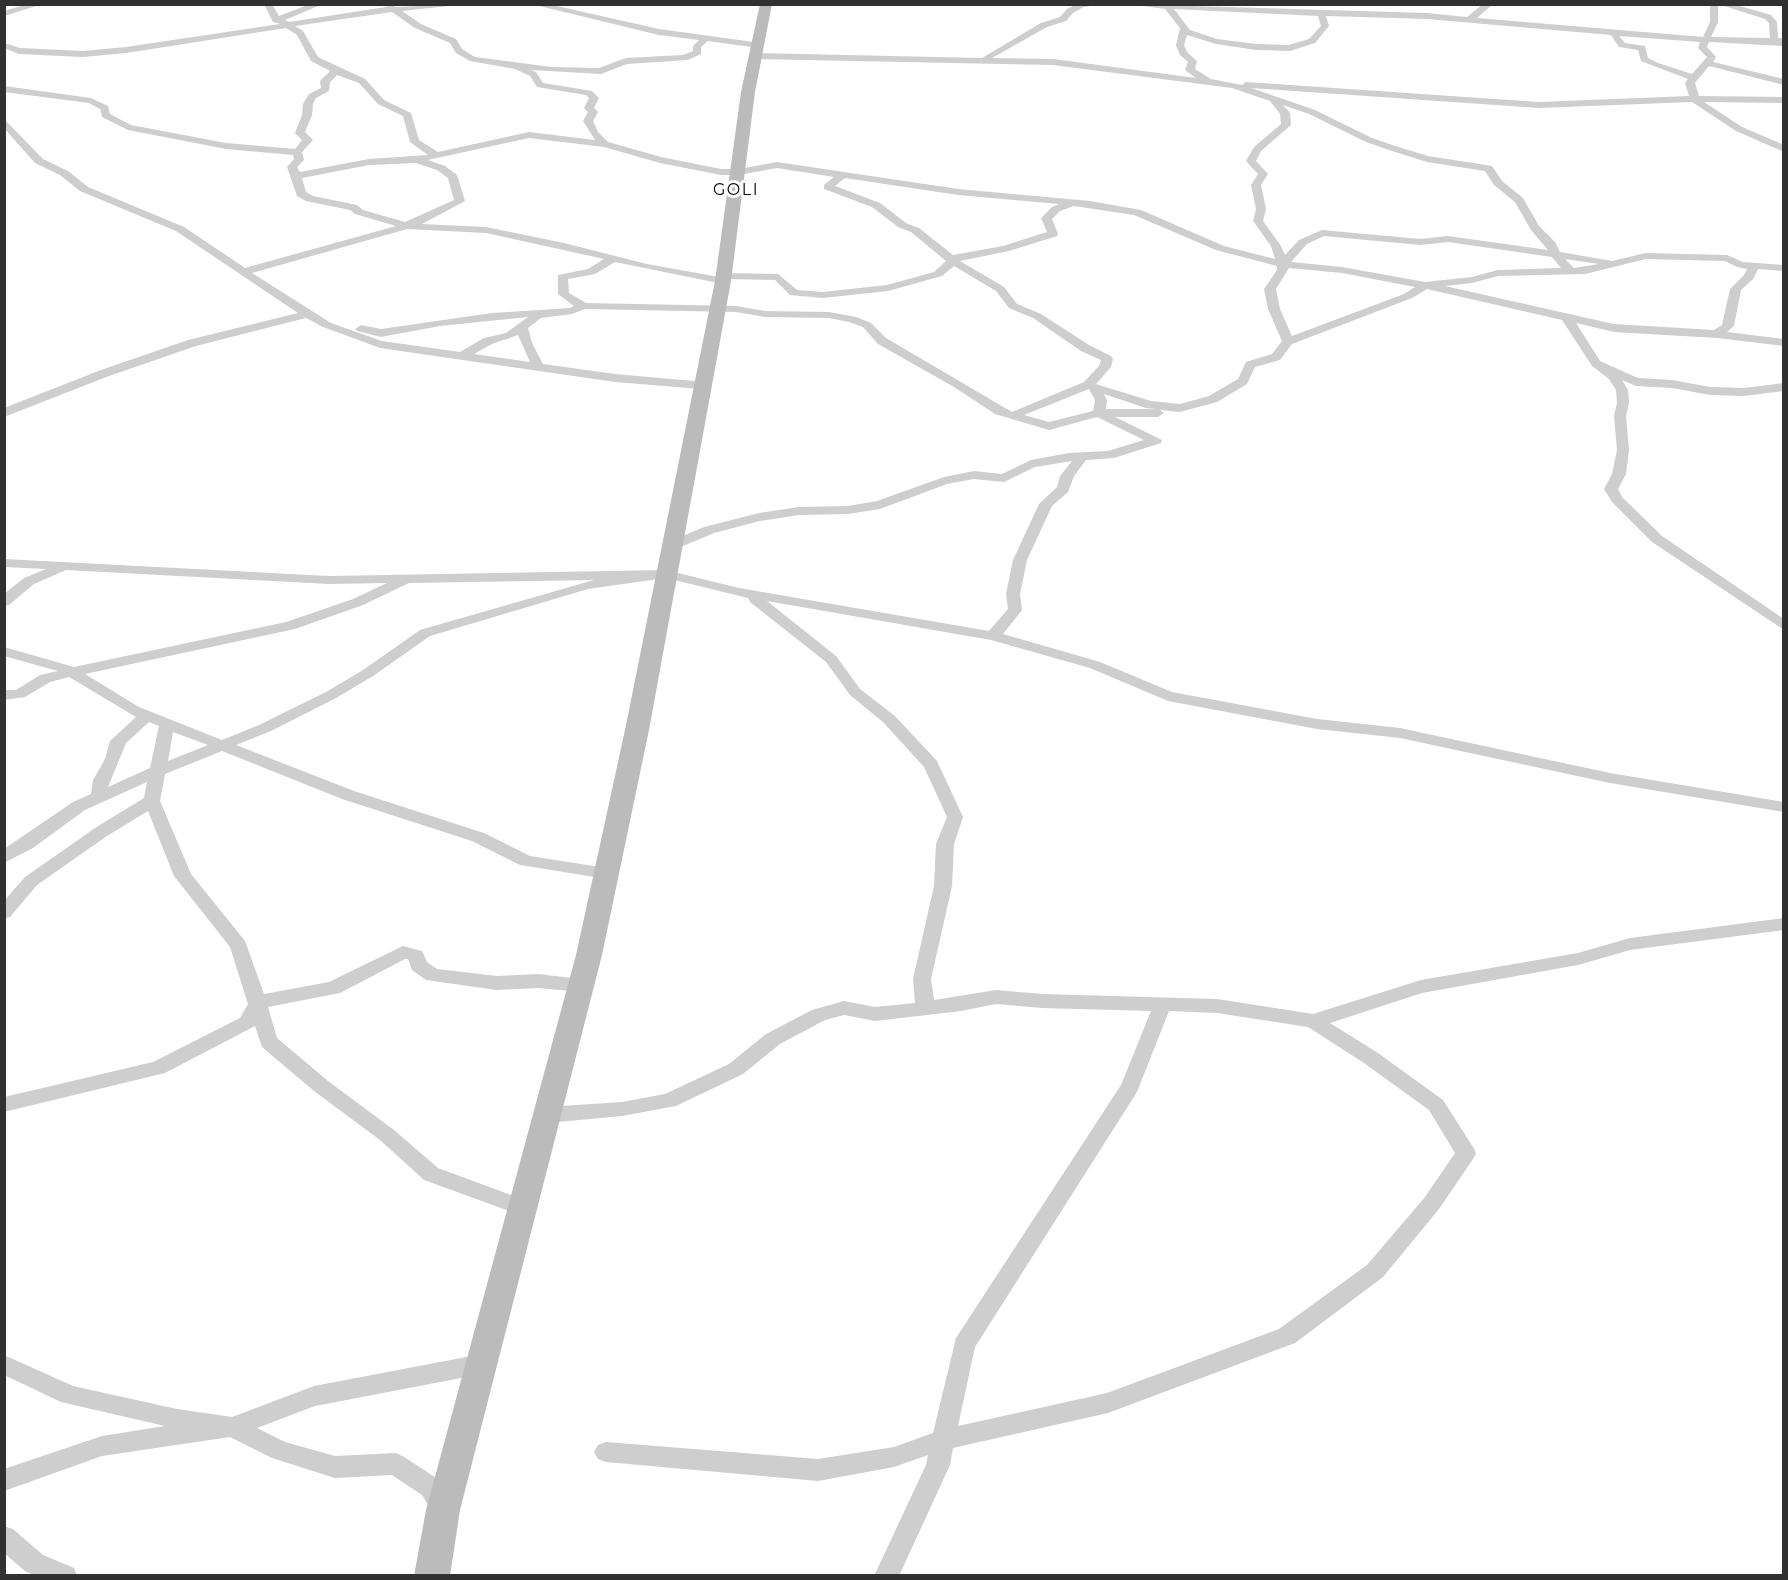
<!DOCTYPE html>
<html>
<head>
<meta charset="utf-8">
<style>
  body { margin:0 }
  #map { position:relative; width:1788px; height:1580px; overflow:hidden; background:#fff; font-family:Montserrat,sans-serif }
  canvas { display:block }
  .frame { position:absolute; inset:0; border:6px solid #313131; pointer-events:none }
</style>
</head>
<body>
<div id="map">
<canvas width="1788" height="1580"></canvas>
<div class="frame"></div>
</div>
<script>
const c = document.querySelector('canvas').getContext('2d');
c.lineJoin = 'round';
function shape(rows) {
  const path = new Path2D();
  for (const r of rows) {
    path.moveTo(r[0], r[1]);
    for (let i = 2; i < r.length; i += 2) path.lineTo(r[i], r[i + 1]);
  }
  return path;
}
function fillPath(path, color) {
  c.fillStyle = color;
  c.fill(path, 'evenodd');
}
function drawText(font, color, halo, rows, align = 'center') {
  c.font = font + ' Montserrat,sans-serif';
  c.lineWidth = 6;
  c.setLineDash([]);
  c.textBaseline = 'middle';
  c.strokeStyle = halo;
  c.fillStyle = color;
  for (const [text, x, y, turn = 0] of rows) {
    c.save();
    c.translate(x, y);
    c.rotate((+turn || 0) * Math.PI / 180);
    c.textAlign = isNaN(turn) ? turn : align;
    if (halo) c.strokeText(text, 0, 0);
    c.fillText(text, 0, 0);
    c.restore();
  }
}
const minor = shape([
  [28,4,43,4,4,16,4,11,28,4],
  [264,4,272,4,279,16,310,4,323,4,285,20,289,22,386,7,390,4,395,7,467,4,402,11,421,24,456,39,462,49,475,57,552,67,599,68,626,58,683,55,693,51,693,46,699,40,659,35,531,4,548,4,659,29,761,43,761,47,758,48,708,41,701,47,701,54,688,60,627,64,601,74,531,70,536,72,543,83,592,91,599,98,594,108,598,112,593,121,598,132,608,142,661,157,721,169,739,169,777,162,958,189,1090,201,1141,210,1224,246,1275,259,1271,246,1253,221,1256,209,1251,185,1258,174,1246,161,1254,147,1281,124,1280,114,1270,101,1232,88,1053,65,755,59,751,56,755,53,982,58,1041,23,1060,17,1067,9,1077,4,1103,4,1084,7,1073,13,1066,21,1047,27,992,58,1053,59,1196,78,1185,70,1188,62,1180,55,1176,45,1180,28,1165,9,1127,4,1427,13,1467,17,1483,4,1493,4,1477,18,1703,37,1710,22,1710,4,1718,4,1718,22,1711,37,1770,38,1769,23,1765,19,1718,4,1733,4,1771,15,1777,22,1778,38,1784,38,1784,46,1709,42,1707,47,1716,57,1713,62,1784,79,1784,85,1709,66,1695,83,1699,96,1784,97,1784,103,1704,102,1742,127,1784,145,1784,152,1736,131,1692,102,1539,108,1251,88,1315,110,1372,138,1395,146,1428,156,1492,166,1502,181,1523,198,1539,226,1555,242,1560,252,1612,261,1646,253,1727,255,1743,262,1784,265,1784,271,1758,269,1753,279,1741,290,1734,326,1727,332,1784,339,1784,346,1717,338,1614,332,1576,323,1600,361,1638,378,1672,380,1710,387,1744,388,1784,383,1784,391,1744,396,1710,395,1672,388,1636,386,1622,380,1628,390,1629,403,1626,416,1629,450,1626,474,1618,489,1622,497,1662,536,1784,619,1784,630,1652,542,1612,502,1604,489,1612,474,1617,450,1614,416,1617,403,1616,390,1609,379,1592,366,1562,320,1427,289,1412,298,1292,344,1280,360,1255,367,1247,384,1217,402,1180,412,1160,410,1164,413,1158,417,1115,417,1162,440,1161,443,1114,458,1086,460,1074,476,1068,492,1052,506,1027,560,1020,594,1022,610,1003,634,1100,662,1172,692,1317,719,1400,728,1610,773,1784,802,1784,812,1610,783,1400,738,1317,729,1168,701,1090,668,991,640,767,601,836,656,860,689,895,716,937,761,963,817,954,844,952,886,931,979,934,1000,996,990,1042,994,1217,999,1313,1014,1421,980,1578,953,1630,938,1784,918,1784,930,1630,950,1578,965,1422,993,1330,1023,1378,1053,1443,1100,1473,1147,1476,1153,1473,1159,1439,1209,1383,1277,1295,1343,1108,1413,953,1448,950,1465,899,1576,874,1576,926,1465,928,1455,894,1467,818,1481,606,1462,598,1459,594,1452,598,1445,606,1442,818,1459,894,1447,933,1433,956,1338,1121,1085,1151,1011,1042,1008,996,1004,961,1011,875,1021,844,1015,825,1020,780,1044,743,1074,676,1106,622,1116,547,1123,540,1120,537,1115,540,1110,547,1107,622,1102,665,1094,729,1064,766,1034,812,1010,844,1001,875,1007,915,1003,913,979,934,886,936,844,947,817,924,767,883,722,850,695,826,662,750,602,748,598,666,578,588,589,430,636,373,676,336,698,271,731,236,745,354,791,484,833,530,856,613,869,616,873,613,877,607,879,520,865,472,841,342,799,222,751,165,774,160,801,191,874,245,941,264,994,329,982,403,946,422,951,427,962,437,969,497,976,538,974,589,980,591,985,589,990,582,992,538,988,497,990,426,980,412,970,408,959,405,959,340,993,268,1007,277,1038,328,1081,394,1130,438,1168,530,1202,533,1208,530,1214,523,1216,424,1180,380,1140,314,1091,262,1047,255,1026,165,1073,4,1112,4,1097,153,1062,240,1018,248,1004,230,947,174,876,148,811,107,836,37,885,10,917,4,919,4,901,25,877,95,828,144,798,147,782,85,810,33,848,4,863,4,849,73,802,91,794,93,780,105,759,110,741,136,717,69,677,50,682,25,697,4,700,4,690,16,690,40,675,58,671,4,656,4,647,74,667,286,622,353,599,387,583,329,584,66,570,34,584,9,605,4,606,4,594,24,578,46,569,4,567,4,559,329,576,666,570,739,588,989,631,1008,609,1006,594,1013,560,1039,504,1057,487,1060,476,1072,461,1035,467,1004,482,974,479,947,484,880,509,848,514,799,515,760,521,714,533,676,549,666,549,664,546,666,543,704,527,759,513,799,507,848,506,877,501,944,477,974,471,1002,474,1031,460,1069,453,1108,451,1144,440,1097,417,1049,430,995,414,954,387,878,344,863,327,849,322,829,318,765,317,736,312,585,309,572,314,541,318,528,328,532,343,543,364,615,374,705,382,705,388,701,389,615,382,380,348,323,327,306,318,196,346,109,376,4,417,4,408,101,370,188,340,298,313,176,231,80,191,60,175,35,163,4,128,4,119,43,159,68,171,88,187,184,227,245,268,396,226,355,214,350,210,306,201,297,196,287,167,294,159,293,155,226,149,128,130,102,117,100,109,89,103,4,92,4,86,91,98,108,106,110,114,131,125,226,143,295,149,302,140,295,133,302,115,303,104,309,94,321,88,320,81,330,71,311,61,297,35,286,28,126,53,83,57,19,54,4,48,4,43,20,48,83,51,126,47,280,24,273,22,264,4],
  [1174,9,1318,16,1321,26,1309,39,1289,45,1256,44,1217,39,1190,30,1174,9],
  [392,12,415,28,450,43,456,53,470,61,515,69,530,76,537,87,586,95,589,98,584,108,588,112,583,121,595,140,529,132,438,152,419,140,411,113,384,100,365,79,318,57,303,31,295,26,392,12],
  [1326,16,1427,19,1611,35,1619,47,1638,50,1641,61,1688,79,1685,83,1689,96,1539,102,1246,82,1242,85,1211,79,1195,69,1197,61,1187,52,1184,45,1187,35,1216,44,1256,50,1290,51,1315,43,1329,26,1326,16],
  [1619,36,1700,42,1698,48,1707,57,1692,74,1658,63,1648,58,1645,46,1625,43,1619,36],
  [337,75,359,83,378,104,403,116,410,142,428,155,369,159,300,172,297,167,304,160,302,152,313,140,305,132,312,115,313,104,316,98,329,91,330,82,337,75],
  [1283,105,1309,114,1366,142,1389,150,1427,162,1485,171,1494,185,1515,202,1531,230,1548,250,1448,236,1420,239,1322,230,1299,240,1285,255,1281,246,1263,221,1266,209,1261,185,1268,174,1256,161,1261,151,1291,125,1290,113,1283,105],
  [529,138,604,147,660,163,721,175,739,175,777,168,834,177,824,185,824,189,872,207,898,227,911,232,946,261,934,272,887,285,823,292,797,290,778,274,724,273,720,274,719,277,647,264,564,243,486,227,422,224,465,201,457,175,445,166,428,160,529,138],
  [416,163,437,170,448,178,454,200,405,222,363,210,357,205,313,196,306,192,302,178,369,165,416,163],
  [845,178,958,195,1059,204,1052,207,1041,218,1047,232,1003,246,953,255,919,228,906,223,880,203,835,186,845,178],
  [1074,206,1134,215,1216,250,1277,266,1277,270,1264,289,1268,309,1282,341,1272,354,1246,362,1238,379,1209,396,1180,404,1151,401,1096,384,1111,367,1113,359,1111,356,1089,345,1041,314,1017,304,1004,287,960,261,1009,251,1057,236,1058,234,1052,219,1060,211,1074,206],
  [407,229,486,233,604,259,588,269,558,275,558,294,574,306,570,308,492,313,381,329,361,325,355,329,357,331,381,337,440,326,528,317,506,333,484,338,460,352,382,341,331,323,252,273,407,229],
  [1324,236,1420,245,1448,242,1552,257,1561,268,1498,270,1472,277,1425,282,1342,267,1291,262,1307,244,1324,236],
  [1565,259,1599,264,1574,268,1565,259],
  [1646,259,1725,261,1737,267,1747,269,1744,275,1730,289,1722,325,1714,330,1614,324,1445,286,1472,283,1498,276,1585,274,1646,259],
  [615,262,723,284,727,283,728,279,775,280,790,295,823,298,888,291,942,276,954,266,996,291,1009,308,1033,318,1081,351,1101,360,1099,366,1084,382,1012,412,886,338,871,323,856,317,829,312,765,311,736,306,586,303,569,293,568,279,595,274,615,262],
  [1289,268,1342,273,1415,287,1404,294,1292,336,1280,309,1276,289,1289,268],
  [518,335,530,362,474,354,492,344,518,335],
  [1089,389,1095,400,1093,411,1049,422,1024,415,1089,389],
  [1104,394,1146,408,1155,409,1106,409,1107,400,1104,394],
  [594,580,420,630,363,670,326,692,259,725,222,740,139,707,85,674,295,629,363,605,409,583,594,580],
  [149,722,159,726,150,768,108,787,126,743,149,722],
  [173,732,208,745,168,761,173,732],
  [1169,1011,1217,1013,1308,1027,1364,1063,1429,1110,1455,1153,1425,1197,1367,1265,1279,1329,1107,1393,958,1426,975,1347,1137,1092,1169,1011],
  [482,1354,490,1357,493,1364,490,1371,482,1374,315,1406,257,1428,285,1442,335,1456,396,1453,404,1457,438,1479,455,1509,451,1517,443,1520,435,1517,422,1495,392,1475,335,1478,272,1458,230,1437,102,1456,4,1491,4,1469,102,1436,165,1426,61,1402,4,1375,4,1355,73,1386,177,1409,232,1417,314,1386,482,1354],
  [4,1526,13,1529,43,1555,74,1568,77,1576,36,1576,25,1571,4,1553,4,1526]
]);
const secondary = shape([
  [760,4,772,4,755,92,731,281,649,730,602,955,460,1510,450,1576,414,1576,426,1510,576,955,625,730,715,281,741,92,760,4]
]);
const farQuarternames = [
  ["GOLI",736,190]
];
fillPath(minor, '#cecece');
fillPath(secondary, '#bbb');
c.letterSpacing = '1.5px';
drawText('16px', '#000', '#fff', farQuarternames);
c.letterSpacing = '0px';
</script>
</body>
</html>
